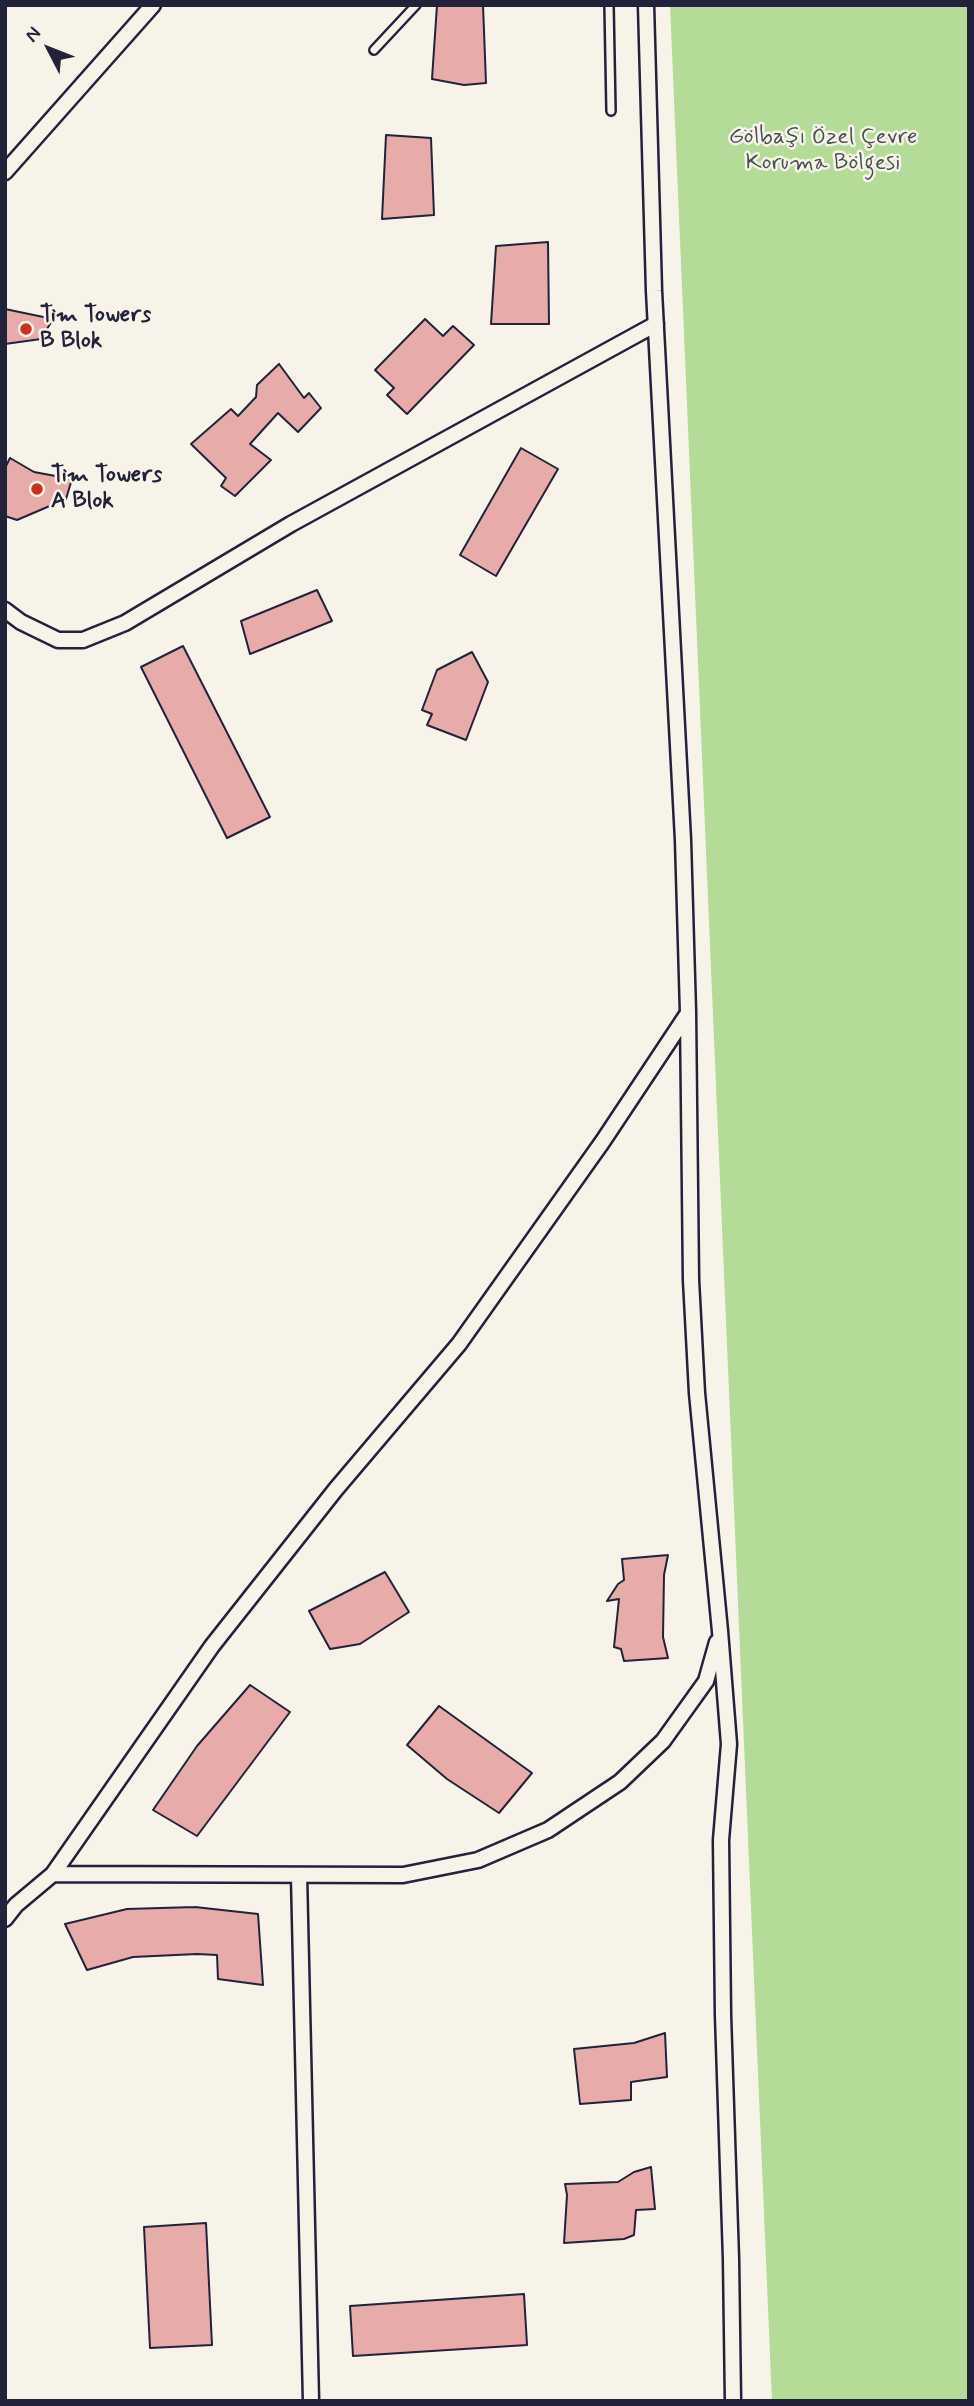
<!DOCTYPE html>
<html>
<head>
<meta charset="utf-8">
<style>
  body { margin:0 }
  #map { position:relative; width:974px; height:2406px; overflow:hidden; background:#f7f3e8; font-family:Mynerve,sans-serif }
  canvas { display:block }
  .frame { position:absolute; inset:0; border:7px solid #22223b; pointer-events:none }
  .north { position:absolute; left:14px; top:14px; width:70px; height:70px; -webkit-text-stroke:5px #f7f3e8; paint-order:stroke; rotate:312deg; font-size:19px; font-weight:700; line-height:28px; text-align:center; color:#22223b }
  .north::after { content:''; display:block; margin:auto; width:24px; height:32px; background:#22223b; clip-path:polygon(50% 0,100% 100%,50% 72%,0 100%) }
</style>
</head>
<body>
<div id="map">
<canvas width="974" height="2406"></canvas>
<div class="frame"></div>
<div class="north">N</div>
</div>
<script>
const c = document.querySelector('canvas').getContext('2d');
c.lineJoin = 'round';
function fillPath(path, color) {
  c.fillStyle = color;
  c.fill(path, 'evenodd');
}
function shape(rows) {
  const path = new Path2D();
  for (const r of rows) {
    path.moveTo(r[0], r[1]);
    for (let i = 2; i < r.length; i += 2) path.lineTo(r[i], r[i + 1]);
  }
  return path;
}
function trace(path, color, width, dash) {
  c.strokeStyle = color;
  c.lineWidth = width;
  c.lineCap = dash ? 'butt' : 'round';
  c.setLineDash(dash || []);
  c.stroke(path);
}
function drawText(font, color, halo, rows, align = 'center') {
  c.font = font + ' Mynerve,sans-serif';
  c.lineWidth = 5;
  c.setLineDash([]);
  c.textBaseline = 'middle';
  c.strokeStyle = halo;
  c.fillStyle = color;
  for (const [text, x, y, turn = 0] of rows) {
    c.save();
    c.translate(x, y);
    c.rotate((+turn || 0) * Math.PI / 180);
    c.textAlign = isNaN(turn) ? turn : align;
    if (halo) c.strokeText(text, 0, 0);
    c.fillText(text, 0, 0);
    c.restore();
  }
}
const green = shape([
  [670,5,969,5,969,2401,772,2401]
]);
const building = shape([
  [437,5,483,5,486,83,464,85,432,79,437,5],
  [386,135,431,138,434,215,382,219,386,135],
  [548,242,549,324,491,324,496,246,548,242],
  [5,309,53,319,41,339,5,344,5,309],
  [425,319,443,336,453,326,474,345,407,414,387,395,394,388,375,370,425,319],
  [279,364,304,398,309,393,321,408,298,432,278,413,250,444,271,460,235,496,221,486,226,478,191,444,231,409,238,416,256,397,257,385,279,364],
  [521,448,558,469,496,576,460,555,521,448],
  [10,458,34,472,72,479,66,499,17,520,5,516,5,468,10,458],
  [317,590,332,621,250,654,241,621,317,590],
  [183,646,270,817,227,838,141,667,183,646],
  [472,652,488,682,466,740,427,725,432,714,422,710,437,670,472,652],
  [668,1555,664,1575,663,1637,668,1658,624,1661,621,1649,614,1647,619,1599,607,1601,618,1584,624,1580,622,1559,668,1555],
  [385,1572,409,1612,360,1644,330,1649,309,1611,385,1572],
  [250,1685,290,1712,197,1836,153,1810,197,1746,250,1685],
  [439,1706,532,1773,499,1813,447,1779,407,1745,439,1706],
  [195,1907,258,1914,263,1985,218,1979,217,1955,197,1954,133,1957,87,1970,65,1924,127,1909,195,1907],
  [665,2033,667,2077,631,2082,631,2100,580,2104,574,2049,634,2043,665,2033],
  [651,2167,655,2209,636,2210,634,2235,624,2239,564,2243,567,2195,565,2184,618,2182,634,2172,651,2167],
  [206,2223,212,2345,150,2348,144,2227,206,2223],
  [524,2294,527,2345,353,2356,350,2306,524,2294]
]);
const lane = shape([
  [609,5,611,111],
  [374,50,416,5]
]);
const street = shape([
  [646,5,654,291,683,840,688,1012,691,1280,697,1393,720,1631,729,1744,721,1840,723,2015,731,2259,733,2401],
  [5,172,153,5],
  [5,610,21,622,58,640,83,640,125,623,291,524,656,324],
  [53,1874,403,1875,478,1860,548,1830,620,1782,663,1741,706,1681,717,1642],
  [299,1875,311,2401],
  [5,1919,16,1905,53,1874,212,1646,336,1489,459,1344,603,1141,688,1013]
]);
const markers = [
  [26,329,7,"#c8321e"],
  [37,489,7,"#c8321e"]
];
const parkNames = [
  ["Gölbaşı Özel Çevre",823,138],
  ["Koruma Bölgesi",823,164]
];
const poiNames = [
  ["Tim Towers",40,316],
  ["B Blok",40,342],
  ["Tim Towers",51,476],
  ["A Blok",51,502]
];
fillPath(green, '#b4dc98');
fillPath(building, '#e7aca9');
trace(building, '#22223b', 2);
trace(lane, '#22223b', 12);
trace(street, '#22223b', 19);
trace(lane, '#f7f3e8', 7);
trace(street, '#f7f3e8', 14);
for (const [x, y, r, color] of markers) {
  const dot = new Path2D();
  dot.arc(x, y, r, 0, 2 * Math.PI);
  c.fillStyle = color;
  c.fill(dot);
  trace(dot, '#f7f3e8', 2.5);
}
drawText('23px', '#465052', '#f7f3e8', parkNames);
drawText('bold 23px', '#22223b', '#f7f3e8', poiNames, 'left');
</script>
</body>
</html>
